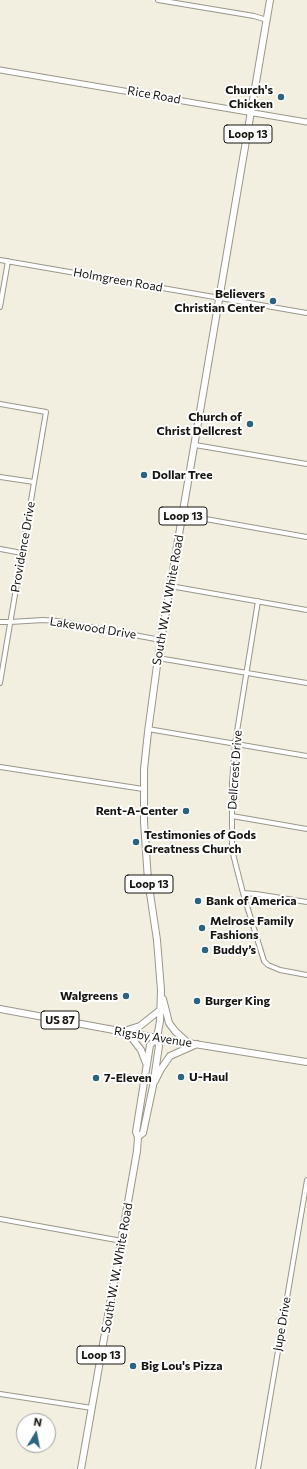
<!DOCTYPE html>
<html>
<head>
<meta charset="utf-8">
<style>
  body { margin:0 }
  #map { position:relative; width:307px; height:1469px; overflow:hidden; background:#f2eee0; font-family:Commissioner,sans-serif }
  canvas { display:block }
  .north { position:absolute; left:16px; top:1413px; width:40px; height:40px; box-sizing:border-box; background:#fff; border:1px solid #a3a2a0; border-radius:50%; rotate:10deg; font-size:11px; font-weight:700; line-height:16px; text-align:center; color:#181611 }
  .north::after { content:''; display:block; margin:auto; width:14px; height:18px; background:#2c647e; clip-path:polygon(50% 0,100% 100%,50% 72%,0 100%) }
</style>
</head>
<body>
<div id="map">
<canvas width="307" height="1469"></canvas>
<div class="north">N</div>
</div>
<script>
const c = document.querySelector('canvas').getContext('2d');
c.lineJoin = 'round';
function shape(rows) {
  const path = new Path2D();
  for (const r of rows) {
    path.moveTo(r[0], r[1]);
    for (let i = 2; i < r.length; i += 2) path.lineTo(r[i], r[i + 1]);
  }
  return path;
}
function trace(path, color, width, dash) {
  c.strokeStyle = color;
  c.lineWidth = width;
  c.lineCap = dash ? 'butt' : 'round';
  c.setLineDash(dash || []);
  c.stroke(path);
}
function drawText(font, color, halo, rows, align = 'center') {
  c.font = font + ' Commissioner,sans-serif';
  c.lineWidth = 4;
  c.setLineDash([]);
  c.textBaseline = 'middle';
  c.strokeStyle = halo;
  c.fillStyle = color;
  for (const [text, x, y, turn = 0] of rows) {
    c.save();
    c.translate(x, y);
    c.rotate((+turn || 0) * Math.PI / 180);
    c.textAlign = isNaN(turn) ? turn : align;
    if (halo) c.strokeText(text, 0, 0);
    c.fillText(text, 0, 0);
    c.restore();
  }
}
const minor = shape([
  [158,0,254,16,267,20],
  [0,260,307,313],
  [0,307,8,261],
  [0,404,46,412,0,683],
  [195,445,307,464],
  [0,477,34,482],
  [183,515,307,537],
  [0,549,22,553],
  [170,586,307,610],
  [258,601,235,744,232,783,232,850,243,893,264,961,268,965,280,970,307,975],
  [0,622,10,622,43,620,58,621,161,640],
  [158,658,307,683],
  [148,729,307,756],
  [0,767,143,789],
  [232,816,307,829],
  [243,893,256,894,307,902],
  [0,1219,122,1241],
  [0,1394,92,1408],
  [258,1469,307,1180]
]);
const tertiary = shape([
  [0,70,307,122]
]);
const primary = shape([
  [163,999,169,1023,175,1031,188,1043],
  [0,1009,157,1038,307,1062],
  [124,1031,140,1026,160,1010],
  [128,1033,141,1050,146,1063],
  [155,1081,161,1069,170,1056,197,1044],
  [138,1137,143,1133,153,1086,159,1046,157,1038,160,1021,161,990,157,940,148,880,144,822,144,769,148,732,158,658,270,0],
  [81,1469,137,1151,138,1137,136,1132,145,1076,150,1045,157,1038]
]);
const markers = [
  [281,97,4,"#2c647e"],
  [273,301,4,"#2c647e"],
  [250,424,4,"#2c647e"],
  [144,475,4,"#2c647e"],
  [186,811,4,"#2c647e"],
  [136,842,4,"#2c647e"],
  [198,901,4,"#2c647e"],
  [202,928,4,"#2c647e"],
  [205,950,4,"#2c647e"],
  [126,996,4,"#2c647e"],
  [197,1001,4,"#2c647e"],
  [181,1077,4,"#2c647e"],
  [96,1078,4,"#2c647e"],
  [133,1366,4,"#2c647e"]
];
const shields = [
  [248,134,48],
  [183,516,48],
  [149,884,48],
  [60,1020,38],
  [101,1355,48]
];
const shieldNames = [
  ["Loop 13",248,134],
  ["Loop 13",183,516],
  ["Loop 13",149,884],
  ["US 87",60,1020],
  ["Loop 13",101,1355]
];
const poiNames = [
  ["Church's",273,90,"right"],
  ["Chicken",273,104,"right"],
  ["Believers",265,294,"right"],
  ["Christian Center",265,308,"right"],
  ["Church of",242,417,"right"],
  ["Christ Dellcrest",242,431,"right"],
  ["Dollar Tree",152,475],
  ["Rent-A-Center",178,811,"right"],
  ["Testimonies of Gods",144,835],
  ["Greatness Church",144,849],
  ["Bank of America",206,901],
  ["Melrose Family",210,921],
  ["Fashions",210,935],
  ["Buddy’s",213,950],
  ["Walgreens",118,996,"right"],
  ["Burger King",205,1001],
  ["U-Haul",189,1077],
  ["7-Eleven",104,1078],
  ["Big Lou's Pizza",141,1366]
];
const streetNames = [
  ["Rice Road",154,95,10],
  ["Holmgreen Road",118,280,10],
  ["Providence Drive",23,547,-80],
  ["South W. W. White Road",168,600,-80],
  ["Lakewood Drive",93,628,9],
  ["Dellcrest Drive",235,770,-86],
  ["Rigsby Avenue",153,1037,9],
  ["South W. W. White Road",117,1268,-80],
  ["Jupe Drive",282,1324,-80]
];
trace(minor, '#9a978a', 6);
trace(tertiary, '#9a978a', 7);
trace(primary, '#9a978a', 8);
trace(minor, '#fff', 4);
trace(tertiary, '#fff', 5);
trace(primary, '#fff', 6);
for (const [x, y, r, color] of markers) {
  const dot = new Path2D();
  dot.arc(x, y, r, 0, 2 * Math.PI);
  c.fillStyle = color;
  c.fill(dot);
  trace(dot, '#fff', 1.5);
}
for (const [x, y, w] of shields) {
  const box = new Path2D();
  box.roundRect(x - w / 2, y - 9, w, 18, 3);
  c.fillStyle = '#fff';
  c.fill(box);
  trace(box, '#181611', 1);
}
drawText('bold 11px', '#181611', null, shieldNames);
drawText('bold 12px', '#181611', '#fff', poiNames, 'left');
drawText('12px', '#181611', '#fff', streetNames);
</script>
</body>
</html>
